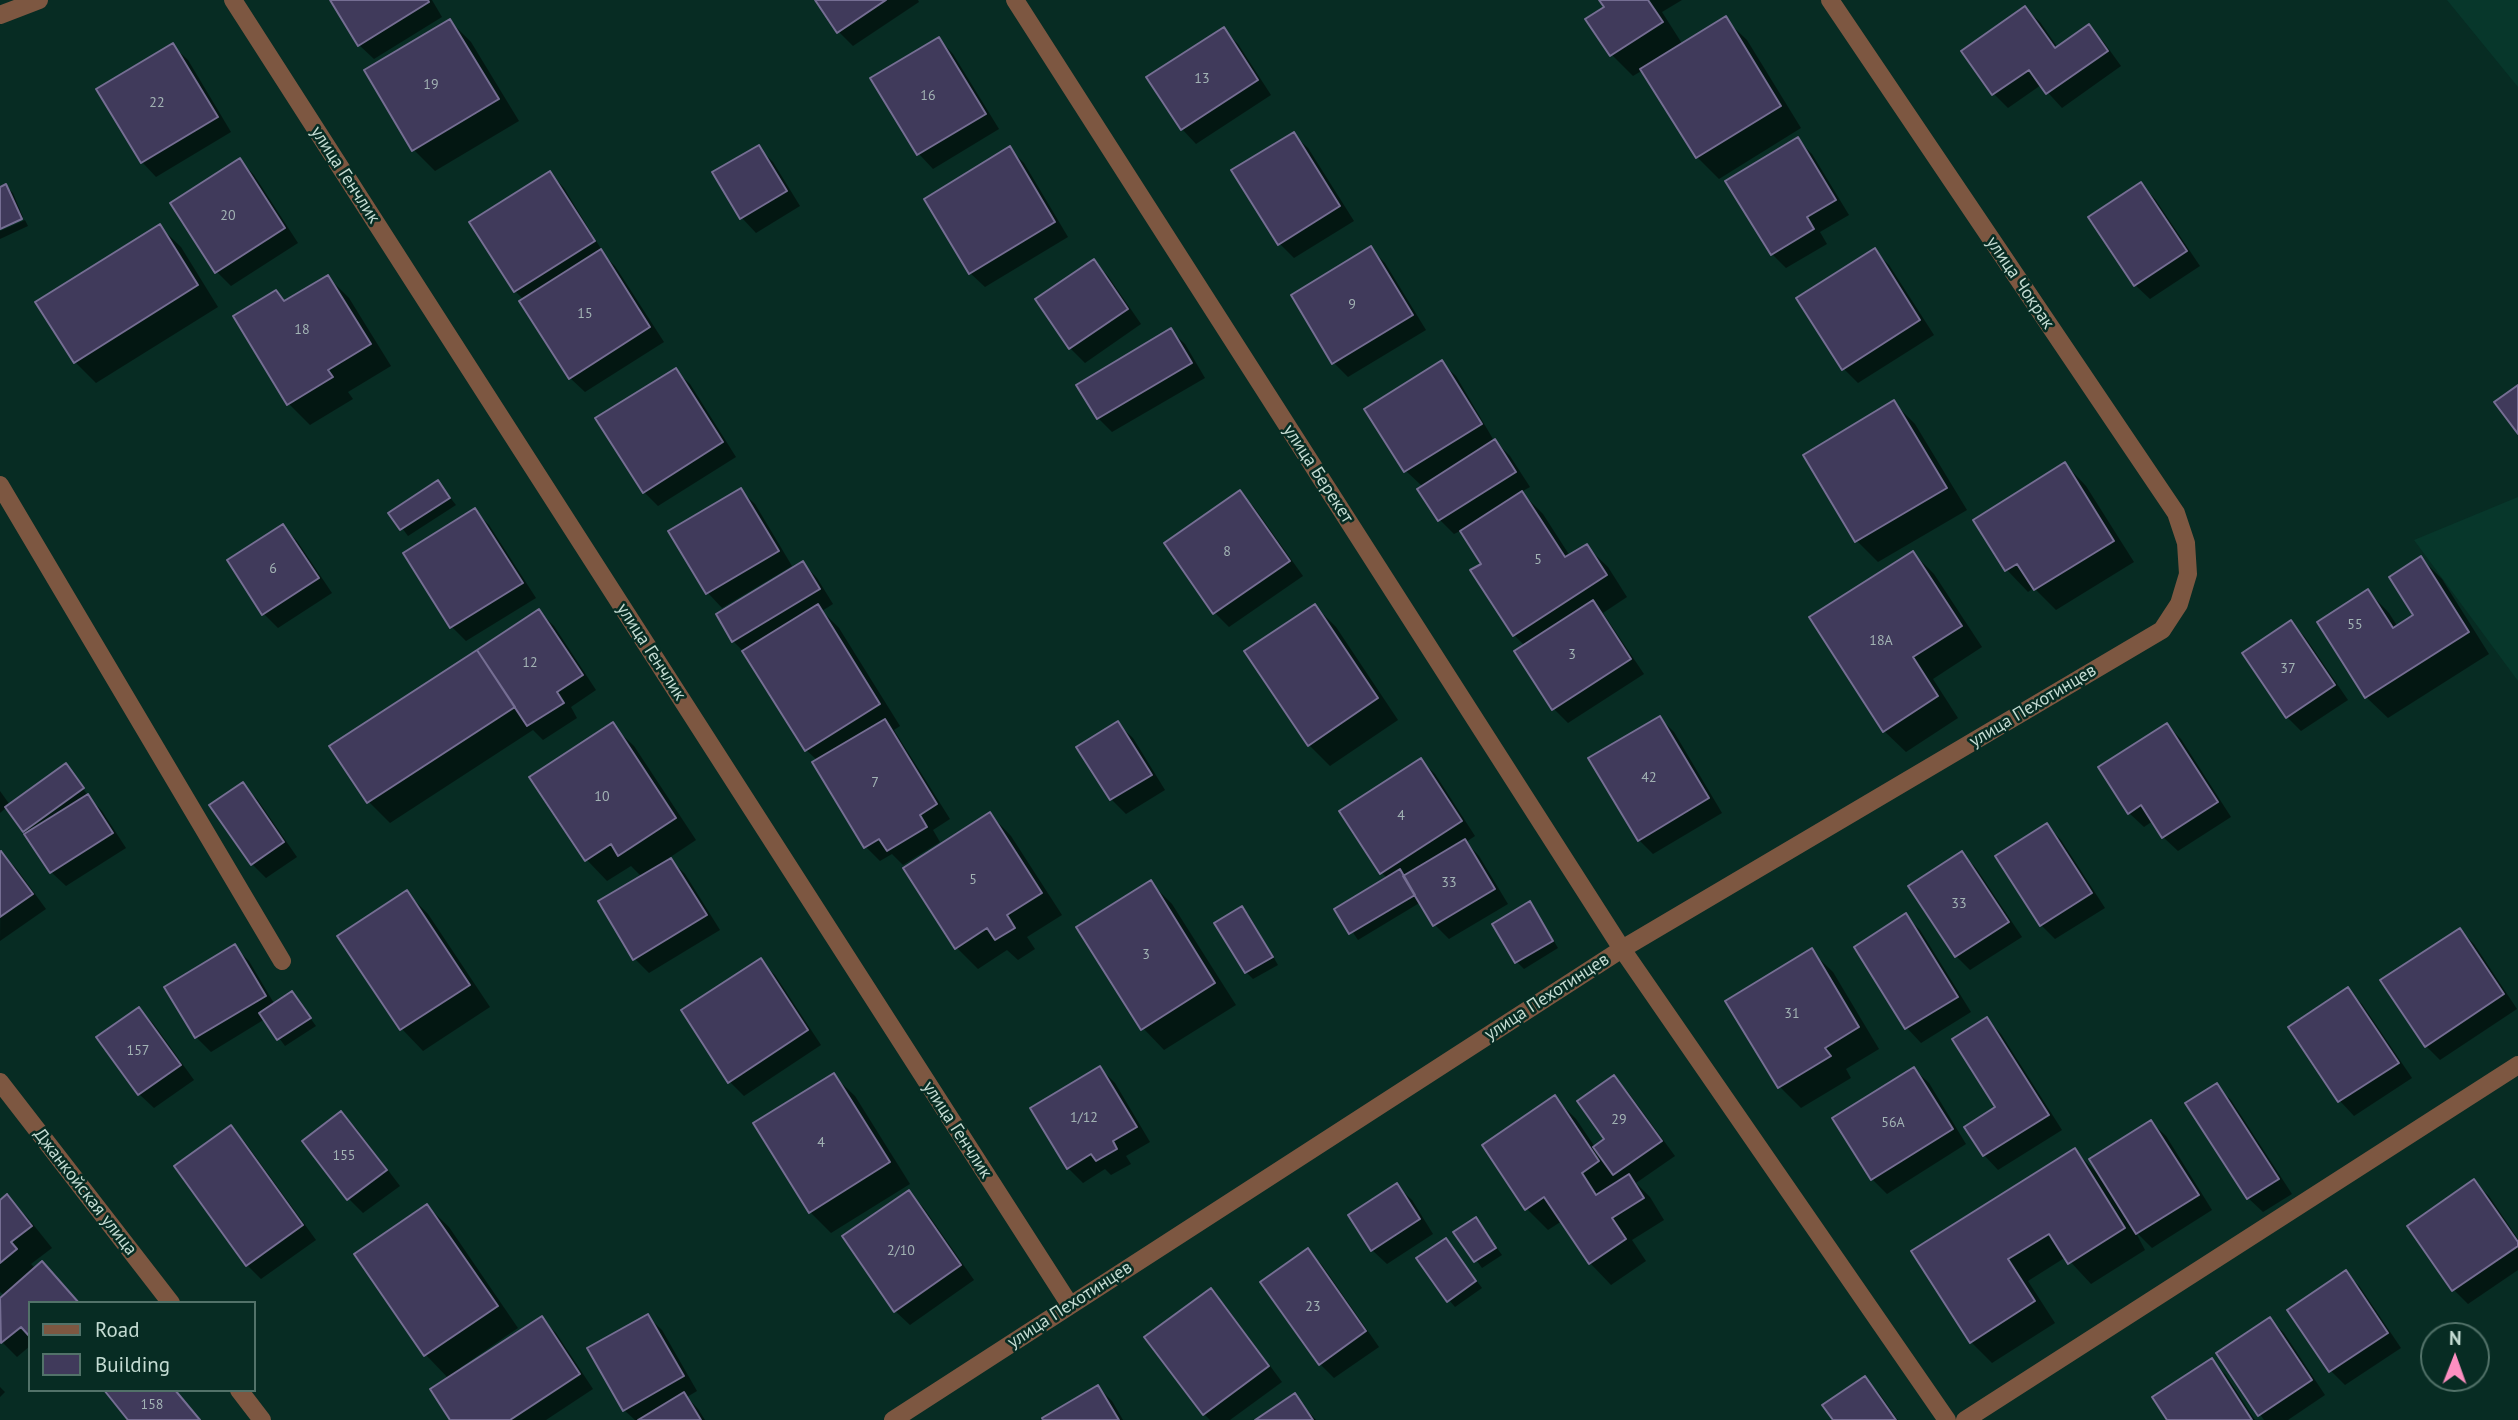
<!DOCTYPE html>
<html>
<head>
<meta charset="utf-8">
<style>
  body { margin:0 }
  #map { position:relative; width:2518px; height:1420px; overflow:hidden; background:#072c23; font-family:"PT Sans",sans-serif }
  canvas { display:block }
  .legend { position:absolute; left:28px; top:1301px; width:228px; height:91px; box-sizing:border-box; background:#072c23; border:2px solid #527269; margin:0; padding:9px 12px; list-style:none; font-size:21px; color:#c3dbd2 }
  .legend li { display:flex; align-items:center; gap:14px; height:35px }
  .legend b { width:35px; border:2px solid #527269 }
  .north { position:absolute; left:2420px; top:1322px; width:70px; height:70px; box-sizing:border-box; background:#072c23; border:2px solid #527269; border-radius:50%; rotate:1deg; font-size:19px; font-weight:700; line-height:28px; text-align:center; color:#c3dbd2 }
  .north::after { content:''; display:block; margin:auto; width:24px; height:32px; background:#fd8fc1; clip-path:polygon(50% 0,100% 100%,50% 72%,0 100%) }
</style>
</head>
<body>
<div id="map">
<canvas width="2518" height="1420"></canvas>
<ul class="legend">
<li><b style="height:9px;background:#7d5741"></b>Road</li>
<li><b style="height:19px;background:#403a5b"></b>Building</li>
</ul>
<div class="north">N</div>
</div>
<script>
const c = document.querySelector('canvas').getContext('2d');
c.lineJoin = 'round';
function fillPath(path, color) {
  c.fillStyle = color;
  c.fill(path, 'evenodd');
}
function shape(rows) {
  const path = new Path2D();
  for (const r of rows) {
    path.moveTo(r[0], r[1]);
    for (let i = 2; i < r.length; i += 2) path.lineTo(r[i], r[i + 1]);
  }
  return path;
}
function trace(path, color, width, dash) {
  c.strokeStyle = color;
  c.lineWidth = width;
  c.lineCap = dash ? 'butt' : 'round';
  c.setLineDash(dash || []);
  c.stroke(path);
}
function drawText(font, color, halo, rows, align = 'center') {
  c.font = font + ' "PT Sans",sans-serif';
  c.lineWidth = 5;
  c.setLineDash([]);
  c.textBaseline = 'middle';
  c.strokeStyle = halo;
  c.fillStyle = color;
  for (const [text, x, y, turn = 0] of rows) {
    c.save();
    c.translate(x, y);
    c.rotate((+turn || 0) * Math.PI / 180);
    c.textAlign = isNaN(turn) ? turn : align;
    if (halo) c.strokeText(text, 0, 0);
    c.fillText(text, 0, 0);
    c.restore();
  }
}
const built = shape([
  [2447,0,2518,0,2518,87],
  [2518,497,2518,681,2414,540]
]);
const shadow = shape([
  [332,0,432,0,442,17,374,59,359,45],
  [817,0,918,0,919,2,853,46,839,32],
  [1601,0,1682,0,1662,12,1683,45,1725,19,1747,40,1801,128,1719,179,1697,157,1643,70,1633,76,1612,55,1588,19,1606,7],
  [2025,8,2040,22,2058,48,2089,27,2103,41,2121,66,2062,108,2041,85,2008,108,1994,94,1964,51],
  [450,21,471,42,519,121,435,171,414,150,366,71],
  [1224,30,1238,44,1271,95,1196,144,1182,129],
  [939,39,953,54,999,129,933,169,919,154,872,79],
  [173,46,188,60,231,132,156,177,142,162],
  [1293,134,1308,148,1354,221,1294,258,1280,244],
  [1797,139,1812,154,1849,215,1820,232,1827,244,1786,268,1772,254],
  [758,147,773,162,800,206,756,233,742,218,714,173],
  [1010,149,1024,163,1068,237,985,287,970,273],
  [240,160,254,175,298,243,231,286,217,272],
  [550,173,564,188,606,257,615,266,664,342,585,392,570,378,524,300,515,291],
  [2141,184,2155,199,2200,266,2150,299,2135,285],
  [6,186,13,193,23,217,0,227,0,188],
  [25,220,28,226,0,239,0,231],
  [159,226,181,247,218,307,96,383,75,362],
  [1371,249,1385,263,1426,330,1348,377,1334,363],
  [1875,251,1889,265,1934,335,1858,383,1844,369],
  [1094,261,1108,276,1141,324,1085,363,1070,348,1037,300],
  [328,277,349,298,391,366,348,392,353,399,310,425,289,404,276,292,286,302],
  [1170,330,1185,344,1205,378,1112,432,1098,418],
  [1441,362,1456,376,1493,439,1510,456,1530,487,1521,492,1543,514,1570,556,1586,546,1608,567,1627,597,1603,613,1644,674,1568,723,1554,709,1525,646,1514,635,1484,564,1462,530,1454,534,1440,520,1420,489,1423,487,1406,471],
  [675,370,690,384,736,457,658,506,644,492],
  [1894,403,1915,424,1967,510,1878,562,1857,541,1805,456],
  [2065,464,2086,486,2134,562,2056,610,2034,588,2028,592,2007,570,1975,520],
  [438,482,456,505,408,536,391,513],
  [740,490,755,504,792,566,722,608,708,593,671,532],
  [1240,493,1254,507,1303,576,1229,627,1215,613,1166,543],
  [474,510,489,525,536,598,466,641,452,627,405,554],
  [283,526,297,541,332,593,278,628,264,614,229,561],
  [1913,553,1934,574,1982,647,1933,679,1958,718,1906,752,1884,731],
  [2421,558,2442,579,2489,654,2388,718,2366,697,2368,591,2389,613,2398,627,2416,616],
  [803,563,817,578,833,604,822,611,839,628,900,726,894,730,950,819,933,830,940,842,903,865,892,854,880,861,866,847,818,761,806,750,746,654,733,641],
  [1315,606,1336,627,1398,720,1330,766,1309,745],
  [539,611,554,626,596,690,571,707,577,718,543,740,533,730,390,823,369,802],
  [2291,622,2305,637,2348,700,2301,731,2287,717],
  [1660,718,1674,732,1722,813,1653,854,1639,840],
  [1118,724,1133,738,1165,790,1126,814,1111,799,1079,747],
  [612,725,634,746,696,840,669,858,685,874,720,930,649,973,635,959,642,877,631,866,607,881,586,859],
  [2167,725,2181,739,2231,817,2178,851,2163,837,2153,821,2144,827,2129,813],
  [1421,760,1435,774,1475,836,1466,842,1479,856,1508,904,1449,939,1435,925,1421,902,1358,940,1337,909,1388,879,1382,873],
  [72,772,88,796,102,811,126,848,66,886,51,872,7,807,0,813,0,791,10,805],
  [243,785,257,799,297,857,266,878,252,864],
  [990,814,1011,836,1062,915,1027,937,1035,949,1018,960,1007,950,978,969,957,948],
  [2047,825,2061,840,2105,908,2055,939,2041,925],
  [1,853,16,868,46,909,0,941],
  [1962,853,1976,868,2022,937,1970,970,1956,956],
  [1151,883,1172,904,1236,1005,1164,1050,1143,1028],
  [407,893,428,914,490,1007,423,1051,402,1029,340,937],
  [1529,904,1536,911,1558,948,1524,969,1517,962],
  [1242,909,1249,915,1278,965,1253,979,1246,972,1217,924],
  [1906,916,1920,930,1971,1012,1921,1043,1907,1028,1856,947],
  [2460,930,2474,944,2517,1009,2440,1060,2426,1046],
  [235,947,249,961,275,1005,292,993,316,1026,285,1046,265,1019,211,1052,196,1037],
  [1811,951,1833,972,1879,1049,1846,1069,1851,1078,1801,1108,1780,1087],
  [760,960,775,975,821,1045,744,1096,729,1081],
  [2348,990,2362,1004,2412,1078,2354,1116,2340,1101,2291,1027],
  [139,1009,153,1023,194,1080,154,1108,139,1094],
  [1987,1019,2001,1034,2062,1130,1998,1170,1984,1155,1997,1107],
  [1100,1068,1115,1083,1150,1142,1126,1156,1131,1164,1111,1175,1105,1169,1083,1183,1068,1168],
  [1914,1069,1929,1083,1966,1144,1887,1194,1872,1179],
  [833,1075,855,1096,910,1184,831,1233,810,1212],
  [1614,1077,1628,1092,1675,1156,1636,1183,1650,1197,1664,1220,1632,1240,1646,1261,1611,1285,1590,1263,1562,1221,1548,1230,1527,1209,1555,1098,1576,1119,1595,1147,1607,1139],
  [2217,1086,2231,1100,2292,1194,2263,1212,2248,1198],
  [341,1113,356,1128,400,1186,363,1213,349,1199,304,1141],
  [2151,1122,2166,1136,2212,1210,2152,1248,2135,1231,2145,1250,2091,1284,2066,1257,2028,1281,2055,1323,1992,1363,1971,1342,1914,1252,2074,1150,2098,1174],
  [231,1127,245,1142,316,1240,261,1279,247,1265],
  [2474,1182,2489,1196,2518,1239,2518,1270,2468,1304,2454,1290,2409,1227],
  [1397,1186,1412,1200,1433,1234,1387,1264,1372,1250],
  [909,1192,923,1207,974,1280,910,1325,895,1311],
  [7,1197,28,1218,52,1248,31,1264,36,1269,30,1303,30,1346,17,1357,0,1340,0,1300,5,1296,0,1292,0,1202],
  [427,1206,449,1227,518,1328,460,1368,462,1370,542,1319,556,1333,593,1389,546,1420,452,1420,449,1379,426,1355,357,1255],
  [1476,1219,1502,1255,1482,1268,1456,1232],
  [1446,1240,1482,1288,1455,1307,1449,1300],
  [1308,1250,1322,1265,1379,1347,1334,1378,1320,1364],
  [2346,1272,2360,1287,2401,1348,2345,1385,2331,1371],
  [1211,1291,1225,1305,1282,1382,1230,1420,1210,1420,1204,1414],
  [647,1316,662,1330,697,1391,687,1397,698,1409,705,1420,635,1420,624,1410],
  [2270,1319,2284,1333,2325,1395,2288,1420,2264,1420,2218,1354],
  [2212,1361,2226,1375,2255,1420,2169,1420],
  [1864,1378,1879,1393,1898,1420,1835,1420],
  [0,1387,5,1392,0,1397],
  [1098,1387,1112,1401,1123,1420,1045,1420],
  [1295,1396,1316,1420,1258,1420]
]);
const building = shape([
  [330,0,428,0,429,2,358,46,330,0],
  [815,0,886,0,837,33,815,0],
  [1599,0,1648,0,1663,22,1610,56,1585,19,1604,7,1599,0],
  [2025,6,2055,48,2089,24,2108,51,2046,94,2029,70,1992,95,1961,51,2025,6],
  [1726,16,1781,106,1696,158,1640,69,1726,16],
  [450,19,499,99,412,151,364,70,450,19],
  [1224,27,1258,80,1181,130,1146,77,1224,27],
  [939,37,986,114,917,155,870,78,939,37],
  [173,43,218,117,141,163,96,89,173,43],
  [1294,132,1340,206,1278,245,1231,170,1294,132],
  [1798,137,1836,200,1807,217,1814,229,1771,255,1725,181,1798,137],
  [759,145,787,191,740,219,712,172,759,145],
  [1010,146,1055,222,969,274,924,199,1010,146],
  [240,158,285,228,215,273,170,203,240,158],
  [550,171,595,241,514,292,469,222,550,171],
  [2141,182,2187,251,2134,286,2088,217,2141,182],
  [6,184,22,219,0,229,0,187,6,184],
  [160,224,198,285,74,363,35,302,160,224],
  [1371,246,1413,315,1332,364,1291,295,1371,246],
  [1875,248,1920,320,1842,370,1796,298,1875,248],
  [601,249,650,327,569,379,519,301,601,249],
  [1094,259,1128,309,1069,349,1035,299,1094,259],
  [328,275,371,344,328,370,333,377,287,405,233,316,276,290,284,301,328,275],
  [1171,328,1192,363,1097,419,1076,385,1171,328],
  [1442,360,1482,424,1404,472,1364,409,1442,360],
  [676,368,723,442,643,493,595,418,676,368],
  [2518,385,2518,434,2494,402,2518,385],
  [1894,400,1947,488,1855,542,1803,455,1894,400],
  [1495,439,1516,472,1438,521,1417,489,1495,439],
  [2065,462,2114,541,2034,590,2017,564,2005,571,1973,520,2065,462],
  [438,480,450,498,400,530,388,513,438,480],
  [741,488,779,551,706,594,668,531,741,488],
  [1240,490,1290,561,1213,614,1164,543,1240,490],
  [1522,491,1565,557,1587,544,1607,575,1513,636,1470,570,1481,564,1460,531,1522,491],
  [475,508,523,583,450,628,403,553,475,508],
  [283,524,319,578,262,615,227,560,283,524],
  [1913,551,1962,626,1913,657,1938,696,1883,732,1809,617,1913,551],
  [2421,556,2469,632,2365,698,2317,622,2368,589,2393,628,2413,615,2389,577,2421,556],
  [803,561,820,589,732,642,716,614,803,561],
  [1593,600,1631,659,1552,710,1514,651,1593,600],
  [818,604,880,704,805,751,742,651,818,604],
  [1315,604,1378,698,1308,746,1244,651,1315,604],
  [539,609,583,675,557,692,564,703,527,726,477,650,539,609],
  [2291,620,2335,685,2286,718,2242,653,2291,620],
  [477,650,515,707,367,803,329,746,477,650],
  [1660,716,1709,798,1638,841,1588,758,1660,716],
  [885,719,937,804,920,815,927,827,887,851,879,839,864,848,812,762,885,719],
  [1118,721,1152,775,1110,800,1076,747,1118,721],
  [613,722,676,818,618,856,611,844,585,861,529,777,613,722],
  [2167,723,2218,802,2162,838,2141,805,2128,814,2098,767,2167,723],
  [1421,758,1462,821,1380,874,1339,811,1421,758],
  [66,763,84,788,23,832,5,807,66,763],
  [243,782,284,842,251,865,209,805,243,782],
  [88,794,113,833,50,873,24,834,88,794],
  [990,812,1042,893,1007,915,1015,928,995,940,987,928,955,949,903,868,990,812],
  [2047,823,2092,893,2040,926,1995,856,2047,823],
  [1465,839,1495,889,1433,926,1403,876,1465,839],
  [1,851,33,894,0,917,0,852,1,851],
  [1962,851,2009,922,1955,957,1908,886,1962,851],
  [671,858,707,915,633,960,598,901,671,858],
  [1400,869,1415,895,1349,934,1334,909,1400,869],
  [1151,880,1215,983,1141,1030,1076,927,1151,880],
  [407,890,470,985,400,1030,337,936,407,890],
  [1530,901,1553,941,1515,963,1492,924,1530,901],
  [1242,906,1273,957,1245,973,1214,923,1242,906],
  [1906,913,1958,997,1905,1029,1854,947,1906,913],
  [2460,928,2504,994,2425,1047,2380,980,2460,928],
  [235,944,266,996,195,1038,164,987,235,944],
  [1812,948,1859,1027,1825,1048,1831,1056,1778,1088,1725,1001,1812,948],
  [761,958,808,1030,728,1083,681,1010,761,958],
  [2348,987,2399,1063,2338,1102,2288,1027,2348,987],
  [292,991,311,1018,277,1040,259,1013,292,991],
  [139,1007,181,1065,138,1095,96,1037,139,1007],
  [1987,1017,2049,1115,1983,1156,1964,1127,1995,1107,1952,1039,1987,1017],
  [1100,1066,1137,1127,1113,1141,1117,1149,1096,1161,1091,1154,1067,1169,1030,1108,1100,1066],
  [1914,1067,1953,1129,1871,1180,1832,1118,1914,1067],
  [834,1073,890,1162,809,1213,753,1123,834,1073],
  [1614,1075,1662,1141,1613,1175,1593,1147,1604,1139,1577,1101,1614,1075],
  [2217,1083,2279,1179,2247,1199,2185,1103,2217,1083],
  [1555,1095,1599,1161,1582,1173,1596,1195,1629,1174,1644,1198,1612,1218,1626,1239,1589,1264,1544,1197,1525,1210,1482,1145,1555,1095],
  [341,1111,387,1170,347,1200,302,1141,341,1111],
  [2151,1120,2199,1195,2136,1234,2089,1159,2151,1120],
  [231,1125,303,1225,246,1266,174,1166,231,1125],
  [2075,1148,2125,1228,2068,1264,2049,1234,2008,1259,2035,1301,1970,1343,1911,1251,2075,1148],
  [2474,1179,2518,1242,2518,1246,2452,1291,2407,1226,2474,1179],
  [1397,1183,1420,1219,1371,1251,1348,1215,1397,1183],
  [909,1190,961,1265,894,1312,842,1236,909,1190],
  [7,1194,32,1226,11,1242,17,1249,0,1263,0,1200,7,1194],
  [427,1204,498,1306,424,1356,354,1254,427,1204],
  [1476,1217,1496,1248,1474,1262,1453,1232,1476,1217],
  [1446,1238,1476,1281,1447,1302,1416,1258,1446,1238],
  [1308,1248,1366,1331,1319,1365,1260,1282,1308,1248],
  [42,1261,79,1303,30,1303,30,1337,21,1327,1,1343,0,1298,42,1261],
  [2346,1270,2388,1333,2329,1372,2287,1310,2346,1270],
  [1211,1288,1269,1366,1203,1415,1144,1337,1211,1288],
  [648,1314,684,1376,623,1411,587,1348,648,1314],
  [542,1316,580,1374,510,1420,450,1420,430,1389,542,1316],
  [2270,1317,2312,1380,2258,1416,2216,1353,2270,1317],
  [2212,1358,2252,1420,2167,1420,2152,1397,2212,1358],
  [1865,1376,1896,1420,1833,1420,1822,1405,1865,1376],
  [1098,1385,1119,1420,1043,1420,1042,1418,1098,1385],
  [104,1390,175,1390,200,1420,128,1420,104,1390],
  [684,1392,701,1420,638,1420,684,1392],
  [1295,1393,1313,1420,1255,1420,1295,1393]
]);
const service = shape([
  [0,485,282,961]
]);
const minor = shape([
  [233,0,1070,1305],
  [1015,0,1622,949,1947,1420],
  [0,15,39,0],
  [0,1082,171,1303],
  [239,1390,262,1420],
  [893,1420,1622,949,2162,630,2179,604,2188,574,2186,543,2176,513,1830,0],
  [1965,1420,2518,1065]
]);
const numberNames = [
  ["13",1202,79],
  ["19",431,85],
  ["16",928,96],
  ["22",157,103],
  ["20",228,216],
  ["9",1352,305],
  ["15",585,314],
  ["18",302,330],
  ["8",1227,552],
  ["5",1538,560],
  ["6",273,569],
  ["55",2355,625],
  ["18А",1881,641],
  ["3",1572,655],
  ["12",530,663],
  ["37",2288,669],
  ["42",1649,778],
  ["7",875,783],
  ["10",602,797],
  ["4",1401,816],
  ["5",973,880],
  ["33",1449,883],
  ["33",1959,904],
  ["3",1146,955],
  ["31",1792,1014],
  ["157",138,1051],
  ["1/12",1084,1118],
  ["29",1619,1120],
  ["56А",1893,1123],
  ["4",821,1143],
  ["155",344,1156],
  ["2/10",901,1251],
  ["23",1313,1307],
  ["158",152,1405]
];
const streetNames = [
  ["улица Генчлик",345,175,57],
  ["улица Чокрак",2020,283,56],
  ["улица Берекет",1318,474,57],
  ["улица Генчлик",651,652,57],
  ["улица Пехотинцев",2033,706,-31],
  ["улица Пехотинцев",1547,997,-33],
  ["улица Генчлик",957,1130,57],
  ["Джанкойская улица",85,1192,52],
  ["улица Пехотинцев",1070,1305,-33]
];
fillPath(built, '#07372b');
fillPath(shadow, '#0007');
fillPath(building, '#403a5b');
trace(building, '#756e93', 2);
trace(service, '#7d5741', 18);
trace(minor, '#7d5741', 18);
drawText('14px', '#a2b3b4', null, numberNames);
drawText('18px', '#c3dbd2', '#072c23', streetNames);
</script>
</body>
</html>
